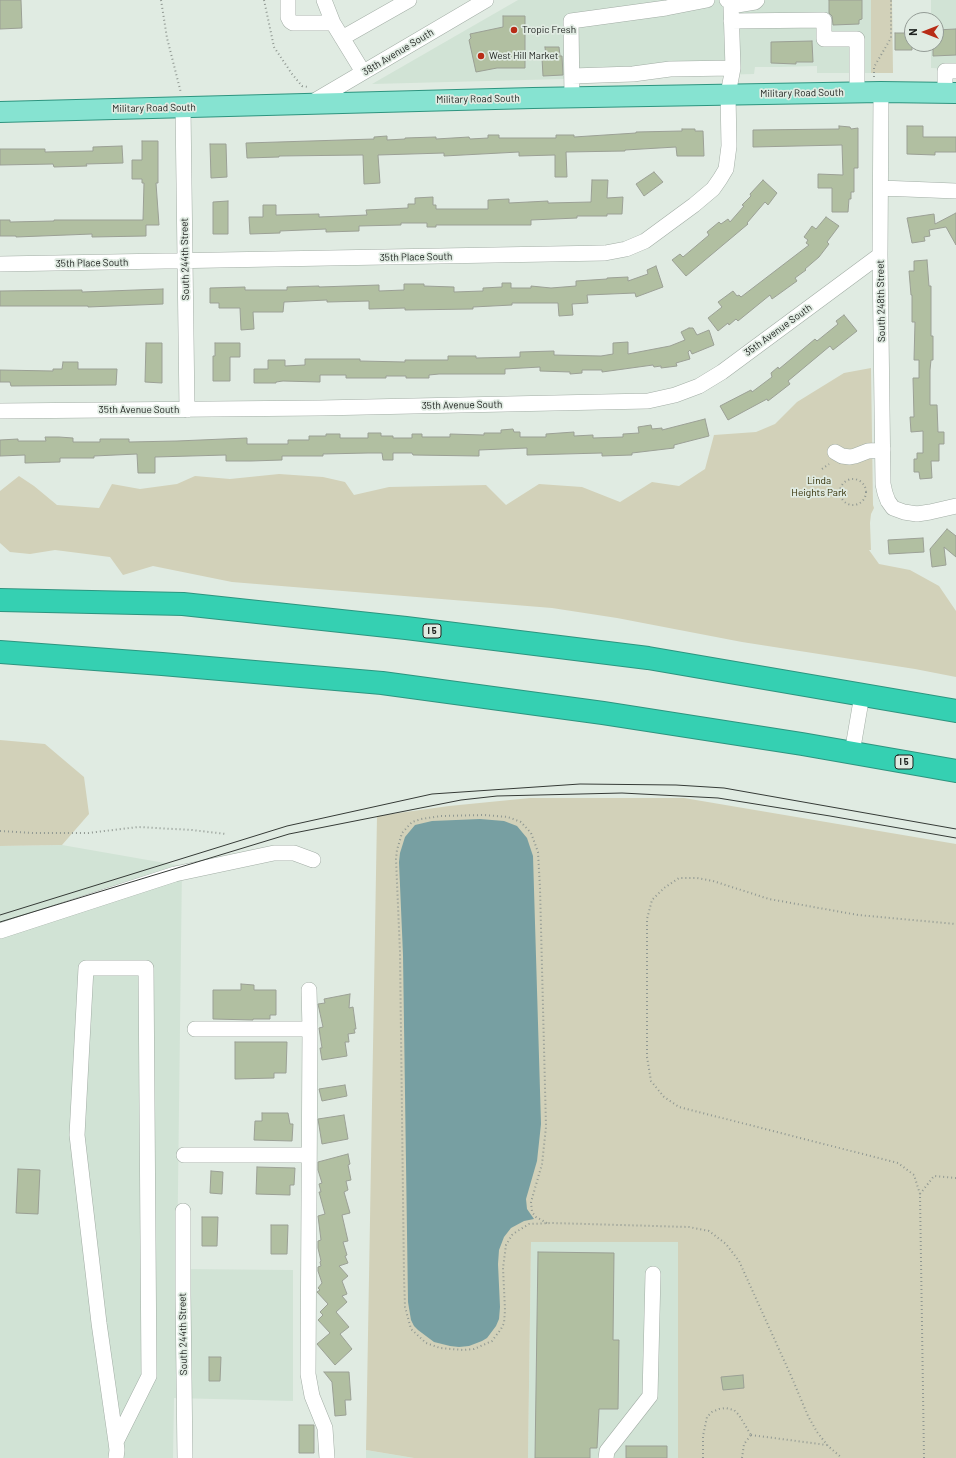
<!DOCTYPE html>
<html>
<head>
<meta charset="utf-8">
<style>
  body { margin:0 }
  #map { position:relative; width:956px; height:1458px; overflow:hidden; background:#e0ebe2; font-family:Barlow,sans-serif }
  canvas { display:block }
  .north { position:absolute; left:904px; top:12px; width:40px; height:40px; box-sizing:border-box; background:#e0ebe2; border:1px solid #939b95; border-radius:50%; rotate:270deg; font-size:11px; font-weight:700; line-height:16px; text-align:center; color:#202421 }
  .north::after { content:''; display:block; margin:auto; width:14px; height:18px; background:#b82c16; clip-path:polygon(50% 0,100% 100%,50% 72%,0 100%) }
</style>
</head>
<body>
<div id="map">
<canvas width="956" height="1458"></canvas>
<div class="north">N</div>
</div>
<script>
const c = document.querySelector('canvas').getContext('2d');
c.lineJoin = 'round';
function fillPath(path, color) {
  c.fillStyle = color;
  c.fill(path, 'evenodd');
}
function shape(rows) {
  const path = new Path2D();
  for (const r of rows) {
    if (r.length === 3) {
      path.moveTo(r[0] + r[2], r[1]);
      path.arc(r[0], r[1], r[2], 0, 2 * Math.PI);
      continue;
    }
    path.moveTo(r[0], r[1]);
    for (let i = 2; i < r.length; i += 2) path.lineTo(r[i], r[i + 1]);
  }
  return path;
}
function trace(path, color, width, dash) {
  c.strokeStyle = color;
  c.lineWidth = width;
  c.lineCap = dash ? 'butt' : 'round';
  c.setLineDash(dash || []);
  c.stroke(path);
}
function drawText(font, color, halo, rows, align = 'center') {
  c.font = font + ' Barlow,sans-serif';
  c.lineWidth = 3.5;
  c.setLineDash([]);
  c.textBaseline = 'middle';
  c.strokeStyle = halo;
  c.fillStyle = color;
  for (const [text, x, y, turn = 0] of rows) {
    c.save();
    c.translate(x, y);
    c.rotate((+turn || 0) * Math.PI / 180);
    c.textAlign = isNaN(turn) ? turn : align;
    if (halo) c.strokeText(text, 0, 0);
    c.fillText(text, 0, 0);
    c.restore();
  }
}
const built = shape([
  [518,0,871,0,871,73,817,73,817,66,779,67,755,67,754,74,372,84],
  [931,0,956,0,956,69,931,68,931,44,936,44,936,20,931,20],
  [62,845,182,866,177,1269,293,1270,293,1401,174,1398,173,1458,0,1458,0,846],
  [531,1242,678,1242,678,1458,528,1458],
  [366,1450,414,1458,366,1458]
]);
const green = shape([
  [871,0,892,0,893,73,871,73],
  [871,368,873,505,874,508,871,514,870,523,871,550,869,550,879,564,910,570,939,586,956,611,956,677,915,669,742,642,617,618,552,608,232,582,153,566,123,575,110,557,55,550,30,554,10,552,0,543,0,491,19,476,34,486,57,505,99,508,112,484,140,489,177,484,195,476,230,479,279,474,323,477,345,482,354,495,389,487,486,485,506,505,539,484,582,487,620,502,652,482,679,486,705,469,714,435,756,432,775,424,797,402,844,373],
  [0,740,45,744,84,777,89,814,62,845,0,846],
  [530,798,684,798,956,844,956,1458,678,1458,678,1242,531,1242,528,1458,414,1458,366,1450,377,816,449,806]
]);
const water = shape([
  [480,819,504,821,517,826,527,838,533,856,541,1124,537,1161,526,1199,527,1209,534,1219,524,1221,511,1228,504,1237,499,1250,498,1264,500,1307,499,1319,496,1326,487,1338,482,1341,469,1346,459,1347,450,1346,434,1342,418,1330,414,1326,411,1320,408,1302,403,955,399,862,400,853,405,837,415,825,432,821]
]);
const building = shape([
  [0,0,21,0,22,28,0,29,0,0],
  [829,0,862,0,862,19,859,20,859,24,833,25,832,16,829,13,829,0],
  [503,16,525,16,525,68,497,68,476,72,469,40,471,38,470,34,503,27,503,16],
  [956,29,956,55,933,56,933,44,936,44,936,30,956,29],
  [895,33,912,33,912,50,895,50,895,33],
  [812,41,813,62,796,62,796,64,771,63,771,42,812,41],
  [545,47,559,47,560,56,562,56,563,75,543,76,542,58,546,58,545,47],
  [839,126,850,127,851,129,858,128,858,168,854,168,854,192,851,192,851,199,849,199,848,212,832,212,832,188,818,188,818,174,843,175,842,145,753,147,753,130,839,129,839,126],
  [907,126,923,126,923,137,956,137,956,152,935,152,935,155,907,154,907,126],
  [682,129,695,129,695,131,703,131,704,156,677,156,676,147,625,150,625,151,566,152,567,177,555,177,555,155,519,156,519,152,444,156,444,153,378,155,380,183,364,184,363,155,279,156,279,157,247,158,246,143,374,139,374,137,387,136,387,140,405,139,405,138,436,137,436,139,469,137,470,139,488,138,488,135,499,135,499,138,556,138,556,135,574,135,574,137,636,133,636,132,682,131,682,129],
  [142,141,158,141,158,183,156,183,159,225,146,225,146,236,92,237,92,234,16,237,16,236,0,236,0,220,10,220,10,222,54,221,54,220,143,220,144,183,142,183,142,179,132,179,132,160,142,160,142,141],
  [210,144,226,144,227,177,211,178,210,144],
  [122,146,123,163,86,164,87,166,54,167,53,164,0,165,0,149,45,149,45,152,93,151,93,147,122,146],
  [654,172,663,182,644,196,636,184,654,172],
  [592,180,608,180,607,198,623,197,622,214,607,214,607,216,577,216,577,218,531,220,531,225,436,225,436,227,427,227,427,223,401,223,401,225,359,226,359,231,326,232,326,229,280,231,280,233,250,234,249,217,263,217,263,205,276,205,276,215,319,214,319,217,367,215,366,210,408,208,408,204,415,204,415,198,433,197,433,205,436,205,436,209,488,209,488,200,509,199,509,203,548,201,548,203,591,202,592,180],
  [763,180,777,193,768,205,765,202,747,223,748,224,686,276,672,260,680,254,683,257,709,235,707,232,719,222,721,224,728,219,730,222,744,206,742,205,751,196,750,194,763,180],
  [228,201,228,234,213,234,213,202,228,201],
  [956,213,956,245,946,227,929,230,930,236,924,237,925,241,912,243,907,218,934,214,935,224,956,213],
  [826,217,839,226,827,242,829,244,819,257,805,269,806,270,795,278,797,281,772,299,770,295,738,321,736,319,729,325,728,323,718,331,708,318,722,307,718,302,733,291,737,296,739,295,741,297,809,245,806,243,808,240,804,237,812,226,816,229,826,217],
  [927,260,929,286,931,286,931,336,933,336,933,360,931,360,930,370,930,405,937,405,938,432,944,432,944,444,939,444,939,461,931,461,932,478,920,479,919,472,914,472,914,459,917,459,917,453,923,453,923,431,911,432,910,417,914,417,913,378,919,378,919,360,914,360,915,322,912,322,912,295,911,295,909,271,914,271,914,261,927,260],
  [656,266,663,287,636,297,635,293,587,295,588,303,572,304,573,315,559,316,558,303,512,303,512,305,473,307,473,309,405,310,405,308,369,309,369,301,327,302,327,300,284,302,283,312,253,312,254,329,241,330,240,308,219,308,219,303,210,303,210,288,245,287,245,290,287,290,287,287,319,286,319,287,379,285,379,291,404,290,404,284,424,284,424,286,454,287,454,292,483,291,483,288,502,287,502,283,511,283,511,288,531,288,531,286,551,288,576,286,576,281,607,279,607,278,628,277,628,281,648,274,647,270,656,266],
  [163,289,163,304,88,307,88,306,0,306,0,291,82,290,82,292,163,289],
  [844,315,857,331,833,350,830,346,788,381,790,384,768,401,767,399,728,420,720,406,751,390,752,392,772,377,771,373,778,367,779,369,815,339,817,341,838,324,836,321,844,315],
  [689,328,693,328,697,335,709,330,714,345,692,354,690,350,688,352,690,359,676,363,677,366,661,368,661,366,654,367,653,365,602,372,602,370,582,370,582,373,570,374,570,372,540,371,540,367,505,369,505,374,439,374,429,375,429,378,406,378,406,376,386,376,386,378,346,378,346,375,320,375,320,382,283,381,276,382,276,383,254,383,254,369,268,369,268,360,285,360,285,366,305,365,305,359,360,359,360,361,405,362,405,360,448,360,448,356,476,356,476,358,520,357,520,352,554,351,554,355,601,356,613,354,613,343,628,342,628,354,670,346,685,340,681,332,689,328],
  [146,343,162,343,162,383,145,382,146,343],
  [215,343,240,343,240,357,230,357,230,381,213,381,213,356,215,356,215,343],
  [63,362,78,362,78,369,117,369,116,385,11,386,10,382,0,382,0,370,53,371,53,369,62,369,63,362],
  [705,419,709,436,674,445,674,448,632,453,632,455,602,456,602,453,527,455,527,448,479,450,479,456,413,455,412,453,393,453,393,460,383,460,382,453,368,453,323,454,323,456,282,456,282,460,251,461,226,461,226,455,155,457,155,473,138,473,137,454,94,456,94,458,60,458,60,462,25,463,25,455,0,456,0,440,18,439,18,441,46,441,45,437,59,437,73,438,73,442,100,442,100,439,129,439,129,442,177,441,247,438,247,444,288,444,288,440,309,440,309,436,326,436,326,434,340,434,340,438,368,438,368,433,381,433,381,436,393,436,393,438,412,438,412,434,422,434,422,437,450,437,450,434,484,435,484,433,501,433,501,430,513,429,514,432,520,432,520,437,546,437,546,434,574,432,574,436,593,435,593,438,623,437,623,434,639,433,638,427,651,425,652,429,662,428,662,430,705,419],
  [947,529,956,536,956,557,944,547,946,565,932,567,930,549,947,529],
  [923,538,924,552,889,554,888,540,923,538],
  [241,984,254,985,254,990,276,990,276,1015,270,1015,270,1019,253,1019,253,1020,213,1019,213,990,241,990,241,984],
  [350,994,349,1008,353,1007,356,1029,354,1029,355,1033,348,1034,349,1042,345,1042,347,1056,322,1060,320,1048,322,1048,319,1028,323,1027,318,1004,325,1003,324,999,350,994],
  [235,1042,287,1042,286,1073,274,1073,274,1078,235,1079,235,1042],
  [345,1085,347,1096,322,1101,319,1089,345,1085],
  [262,1113,288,1113,290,1124,293,1124,292,1141,254,1140,255,1121,262,1121,262,1113],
  [344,1115,348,1139,322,1144,318,1119,344,1115],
  [348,1154,350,1164,348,1165,351,1180,346,1181,348,1190,344,1192,350,1213,342,1215,348,1241,343,1242,347,1255,345,1256,348,1263,339,1266,348,1276,342,1281,347,1294,342,1296,347,1302,336,1312,349,1327,340,1334,352,1349,335,1365,317,1344,330,1333,318,1320,323,1315,320,1312,328,1304,317,1292,320,1290,318,1288,322,1283,318,1271,318,1267,321,1266,320,1262,321,1261,318,1248,318,1241,321,1240,318,1216,325,1214,319,1192,321,1192,319,1184,322,1183,318,1170,318,1162,348,1154],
  [257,1167,295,1168,294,1185,290,1185,290,1195,256,1194,257,1167],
  [18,1169,40,1170,38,1214,16,1213,18,1169],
  [211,1171,223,1172,222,1194,210,1193,211,1171],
  [202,1217,218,1217,217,1246,202,1246,202,1217],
  [271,1225,288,1225,287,1254,271,1254,271,1225],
  [538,1252,614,1253,613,1340,619,1340,618,1409,599,1409,597,1448,590,1448,590,1458,535,1458,538,1252],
  [209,1357,221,1357,220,1381,209,1381,209,1357],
  [324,1372,349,1372,351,1400,345,1400,346,1415,335,1416,332,1382,324,1372],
  [743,1375,744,1388,723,1390,721,1377,743,1375],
  [299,1425,314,1425,314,1453,299,1453,299,1425],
  [626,1446,667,1446,667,1458,626,1458,626,1446]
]);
const path = shape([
  [161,0,167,38,181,93],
  [264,0,274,47,292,74,302,86,308,87],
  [874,77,874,67,891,38,891,0],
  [822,469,829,464],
  [853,492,13],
  [0,831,34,833,88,833,138,827,192,830,226,834],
  [920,1194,934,1176,956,1178],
  [547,1223,536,1217,532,1212,531,1202,542,1164,546,1127,540,888,538,852,534,841,531,833,521,822,508,817,484,815,441,816,421,819,412,822,402,833,397,850,396,859,400,952,404,1277,405,1307,411,1329,426,1343,440,1348,463,1350,474,1349,492,1341,501,1329,504,1323,505,1310,503,1268,506,1245,512,1235,516,1232,529,1224,552,1223,689,1227,709,1231,726,1244,739,1261,792,1378,808,1416,817,1432,828,1446,842,1458],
  [751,1435,827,1445],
  [703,1458,703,1436,707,1417,712,1412,719,1409,726,1408,734,1410,739,1415,751,1435],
  [742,1458,744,1444,751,1435],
  [924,1458,920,1194,914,1175,898,1163,679,1107,664,1097,651,1081,647,1057,647,919,652,900,664,888,679,878,697,878,713,881,769,899,858,915,956,924]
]);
const minor = shape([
  [288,0,288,17,290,21,293,23,333,23,363,72],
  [324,0,333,23],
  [731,6,755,2,757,0],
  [731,21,824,20,824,39,857,39,857,92],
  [342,38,409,0],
  [572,76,633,74,670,69,733,68],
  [881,92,880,255,883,484,885,493,888,501,893,508,904,512,917,514,930,512,956,506],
  [945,93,945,71,956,71],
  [572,98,571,21,666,8,707,0],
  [311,103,486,0],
  [183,108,187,410],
  [881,188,956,191],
  [0,264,605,253,626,249,645,241,694,205,713,189,720,179,726,169,729,146,728,94,733,68,731,6,730,1,727,0],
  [0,411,320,408,648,401,675,395,699,386,722,372,880,255],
  [835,452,842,456,850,457,855,456,868,451,883,450],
  [852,753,862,695],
  [0,931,175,874,274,853,294,853,313,860],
  [309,990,310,1029,308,1374,312,1396,325,1428,327,1458],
  [195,1029,310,1029],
  [184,1155,309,1155],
  [183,1211,183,1295,185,1458],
  [116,1458,117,1450,116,1442,99,1323,77,1135,86,968,146,968,149,1376,116,1442],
  [606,1458,607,1451,650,1396,653,1274]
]);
const major = shape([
  [0,112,533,98,881,92,956,93]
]);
const highway = shape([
  [0,600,183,604,406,628,648,658,956,711],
  [0,652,162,664,382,683,603,713,802,744,956,771]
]);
const tram = shape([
  [0,915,287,826,432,794,580,784,676,785,724,788,956,829],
  [0,922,289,834,461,800,497,796,622,793,718,798,830,816,956,838]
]);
const markers = [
  [514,30,4,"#b82c16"],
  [481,56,4,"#b82c16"]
];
const shields = [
  [432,631,18],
  [904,762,18]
];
const shieldNames = [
  ["I 5",432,631],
  ["I 5",904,762]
];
const poiNames = [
  ["Tropic Fresh",522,30],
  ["West Hill Market",489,56]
];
const streetNames = [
  ["38th Avenue South",398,52,-31],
  ["Military Road South",802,93,-1],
  ["Military Road South",478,99,-1],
  ["Military Road South",154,108,-1],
  ["35th Place South",416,257,-1],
  ["South 244th Street",185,259,-91],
  ["35th Place South",92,263,-1],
  ["South 248th Street",881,301,-91],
  ["35th Avenue South",778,330,-36],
  ["35th Avenue South",462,405,-1],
  ["35th Avenue South",139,410],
  ["South 244th Street",183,1334,-91]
];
const parkNames = [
  ["Linda",819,481],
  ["Heights Park",819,493]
];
fillPath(built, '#d1e3d5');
fillPath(green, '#d2d1b9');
fillPath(water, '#779fa2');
fillPath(building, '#b1bfa1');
trace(building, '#9ba095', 1);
trace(minor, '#a2ada5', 16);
trace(major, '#2e947f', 22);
trace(highway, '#2e947f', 24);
trace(path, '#909892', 2, [1, 3]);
trace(minor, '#fff', 15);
trace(major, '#86e3d1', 20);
trace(highway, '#35d0b2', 22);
trace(tram, '#353a36', 1);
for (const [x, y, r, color] of markers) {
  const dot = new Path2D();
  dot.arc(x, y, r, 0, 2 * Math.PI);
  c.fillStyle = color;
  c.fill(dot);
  trace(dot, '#e0ebe2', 1.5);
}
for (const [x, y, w] of shields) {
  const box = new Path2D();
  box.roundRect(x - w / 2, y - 7, w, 14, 3);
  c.fillStyle = '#e0ebe2';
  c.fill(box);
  trace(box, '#202421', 1);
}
drawText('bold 9px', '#202421', null, shieldNames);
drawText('10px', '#202421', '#e0ebe2', poiNames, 'left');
drawText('10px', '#202421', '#e0ebe2', streetNames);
drawText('10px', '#2f2b01', '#e0ebe2', parkNames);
</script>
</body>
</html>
